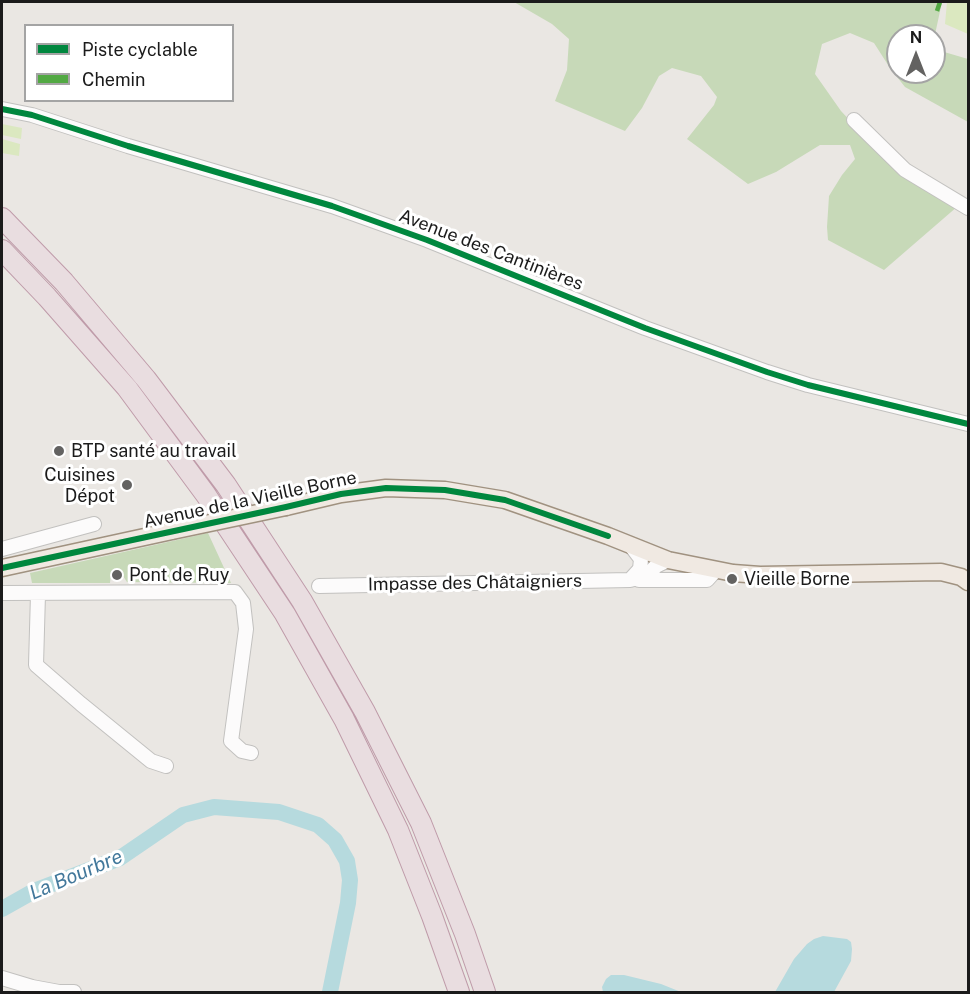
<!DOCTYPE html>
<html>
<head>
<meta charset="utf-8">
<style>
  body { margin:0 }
  #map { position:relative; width:970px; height:994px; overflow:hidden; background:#eae7e3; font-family:"Public Sans",sans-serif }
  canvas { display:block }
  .frame { position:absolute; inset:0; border:3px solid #1b1b1b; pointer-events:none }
  .legend { position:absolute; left:24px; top:24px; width:210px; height:78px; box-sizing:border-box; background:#fff; border:2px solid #a4a4a4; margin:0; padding:8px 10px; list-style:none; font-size:18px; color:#1b1b1b }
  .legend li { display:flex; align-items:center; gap:12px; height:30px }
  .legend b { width:30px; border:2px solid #a4a4a4 }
  .north { position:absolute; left:886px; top:24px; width:60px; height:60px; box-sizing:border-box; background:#fff; border:2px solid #a4a4a4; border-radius:50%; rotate:0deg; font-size:16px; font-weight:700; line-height:24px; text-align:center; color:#1b1b1b }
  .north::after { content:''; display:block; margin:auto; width:21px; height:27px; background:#636261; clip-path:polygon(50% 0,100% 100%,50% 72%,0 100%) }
</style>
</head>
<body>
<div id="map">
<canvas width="970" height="994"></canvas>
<div class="frame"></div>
<ul class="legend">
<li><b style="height:8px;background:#00873e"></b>Piste cyclable</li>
<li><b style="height:8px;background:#52a943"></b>Chemin</li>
</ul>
<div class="north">N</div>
</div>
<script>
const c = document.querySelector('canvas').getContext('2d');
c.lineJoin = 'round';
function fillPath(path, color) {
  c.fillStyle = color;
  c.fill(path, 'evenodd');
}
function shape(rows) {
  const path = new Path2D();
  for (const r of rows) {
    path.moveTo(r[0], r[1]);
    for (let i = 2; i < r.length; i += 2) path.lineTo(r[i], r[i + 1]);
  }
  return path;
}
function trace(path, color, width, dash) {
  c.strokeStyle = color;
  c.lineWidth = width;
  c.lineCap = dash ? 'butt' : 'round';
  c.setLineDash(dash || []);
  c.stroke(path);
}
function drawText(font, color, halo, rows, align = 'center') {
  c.font = font + ' "Public Sans",sans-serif';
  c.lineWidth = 6;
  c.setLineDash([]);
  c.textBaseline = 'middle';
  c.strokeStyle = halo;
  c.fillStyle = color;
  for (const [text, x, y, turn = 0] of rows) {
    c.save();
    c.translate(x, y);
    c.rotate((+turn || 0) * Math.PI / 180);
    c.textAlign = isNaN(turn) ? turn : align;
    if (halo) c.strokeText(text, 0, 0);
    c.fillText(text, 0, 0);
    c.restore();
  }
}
const grass = shape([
  [947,2,968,2,968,34,945,24],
  [2,124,22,128,21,139,2,135],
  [2,139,20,144,19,156,2,153]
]);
const forest = shape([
  [514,2,942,2,934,39,934,36,898,36,898,72,934,72,934,49,968,59,968,122,905,87,890,68,874,43,850,33,822,44,815,74,841,111,890,163,958,206,884,270,828,240,827,227,829,196,842,175,855,159,850,145,820,145,776,172,748,184,687,139,714,105,717,97,701,76,672,68,659,76,642,108,625,131,555,101,567,70,569,39,552,24],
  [208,533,231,583,127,582,119,570,111,572,110,583,32,583,30,573]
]);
const water = shape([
  [823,936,847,939,851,942,852,949,851,961,834,992,775,992,794,959,807,944,814,939],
  [611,975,624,975,661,984,681,992,603,992,602,987,606,979]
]);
const river = shape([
  [2,909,34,891,120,858,183,815,214,807,279,812,318,825,335,840,347,861,350,880,348,903,330,992]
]);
const minor = shape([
  [2,109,32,115,128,146,332,206,427,240,645,328,767,372,808,385,968,424],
  [854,120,905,170,968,208],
  [2,549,94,524],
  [630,580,640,569,641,559,631,546],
  [639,580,707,580,716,570],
  [319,586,630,580,647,576,656,566,668,560],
  [2,593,235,592,243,603,246,629,231,741,242,751,251,753],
  [38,594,36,665,81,704,151,761,166,766],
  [2,978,32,987,59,992,74,992]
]);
const major = shape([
  [286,507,341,494,386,488,445,490,505,500,608,536,668,560,733,573,760,575,941,572,961,577,968,582],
  [2,568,172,531]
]);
const highway = shape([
  [2,218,64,282,146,379,226,485,302,601,365,712,421,823,465,934,485,992],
  [2,250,47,297,127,388,206,495,285,614,344,719,398,830,432,916,459,992]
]);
const majorBridge = shape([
  [172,531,286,507]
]);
const quiet = shape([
  [937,11,940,2]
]);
const cycleway = shape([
  [2,109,32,115,128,146,332,206,427,240,645,328,767,372,808,385,968,424],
  [2,568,286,507,341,494,386,488,445,490,505,500,608,536]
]);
const markers = [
  [59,451,6,"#636261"],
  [127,485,6,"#636261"],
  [117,575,6,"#636261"],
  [732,579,6,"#636261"]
];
const streetNames = [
  ["Avenue des Cantinières",491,250,21],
  ["Avenue de la Vieille Borne",250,500,-12],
  ["Impasse des Châtaigniers",475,583,-1]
];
const poiNames = [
  ["BTP santé au travail",71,451],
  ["Cuisines",115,475,"right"],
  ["Dépot",115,496,"right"],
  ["Pont de Ruy",129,575],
  ["Vieille Borne",744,579]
];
const waterNames = [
  ["La Bourbre",76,875,-23]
];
fillPath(grass, '#dbe8c0');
fillPath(forest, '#c7d9b8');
fillPath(water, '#b6dade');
trace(river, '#b6dade', 16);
trace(minor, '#c2c1bf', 16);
trace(major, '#a09280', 19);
trace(highway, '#bf9ba9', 22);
trace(minor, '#fcfbfb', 14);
trace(major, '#f0e9e2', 16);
trace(highway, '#e9dde0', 20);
trace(majorBridge, '#a09280', 19, []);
trace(majorBridge, '#f0e9e2', 16);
trace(quiet, '#52a943', 4.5, [9, 4.5]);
trace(cycleway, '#00873e', 6);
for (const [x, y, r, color] of markers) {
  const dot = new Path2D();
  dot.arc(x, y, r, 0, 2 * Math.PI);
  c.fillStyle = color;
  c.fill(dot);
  trace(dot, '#fff', 2);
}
drawText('18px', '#1b1b1b', '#fff', streetNames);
drawText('18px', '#1b1b1b', '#fff', poiNames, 'left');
drawText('italic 20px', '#42789b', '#fff', waterNames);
</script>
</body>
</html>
